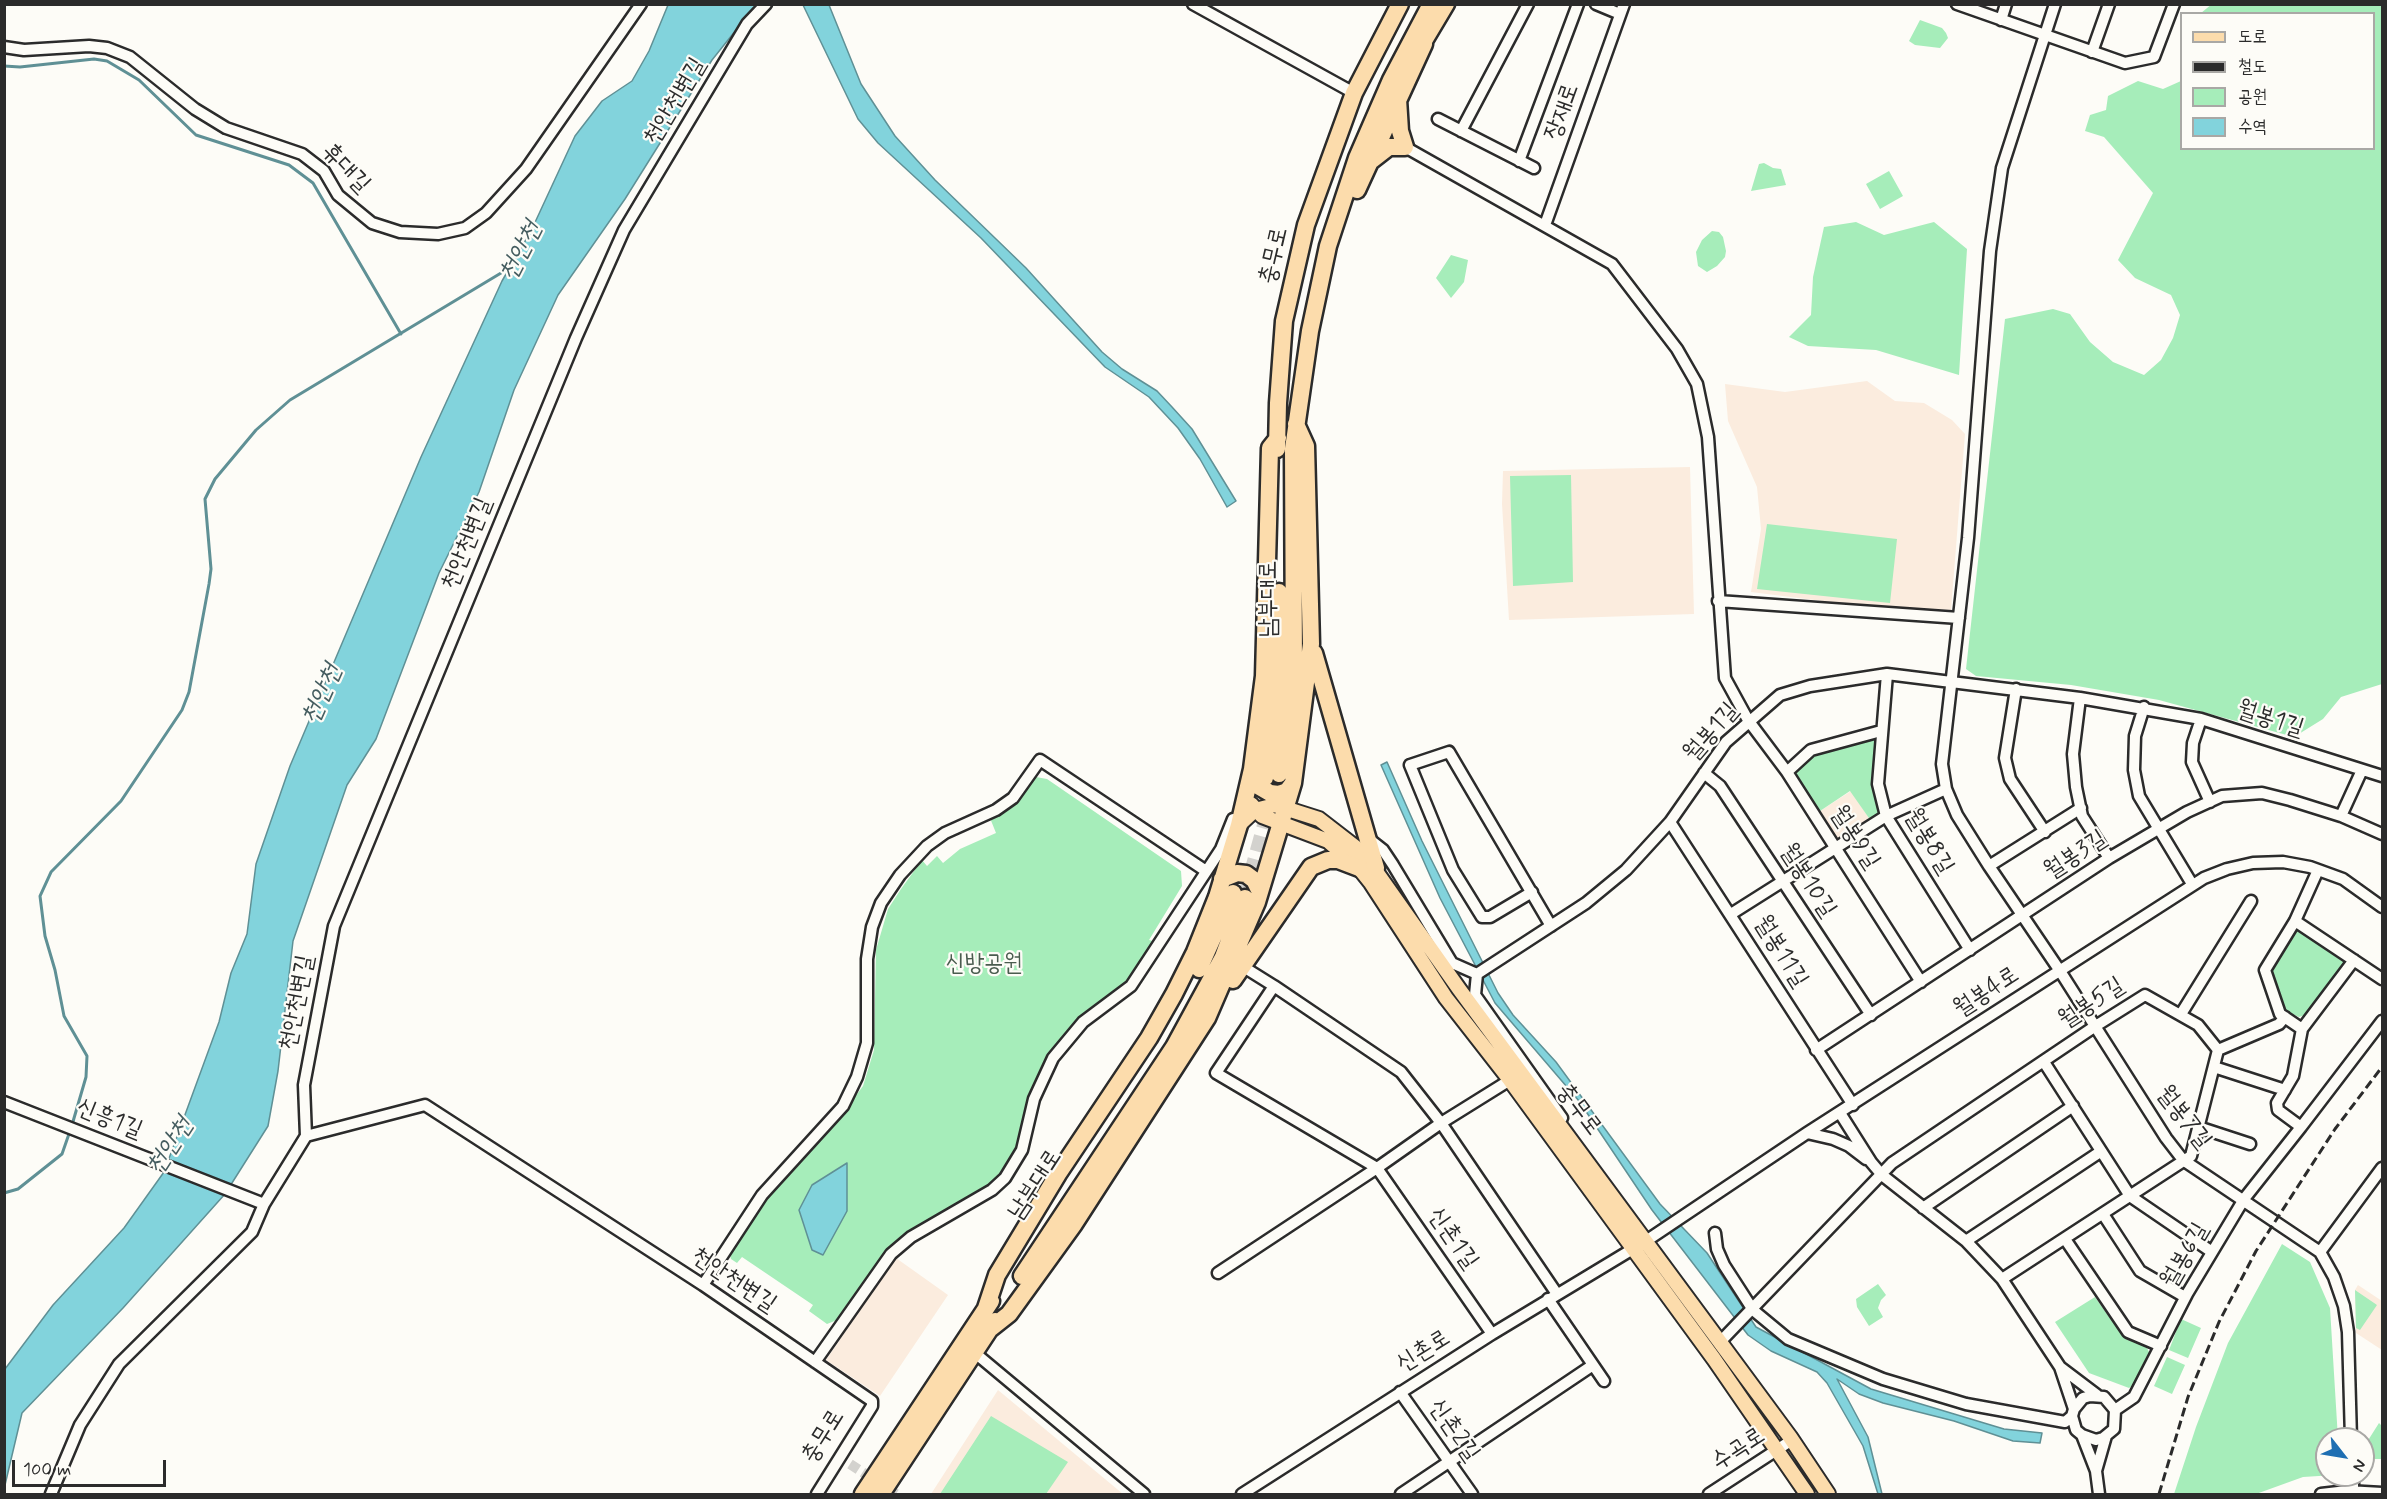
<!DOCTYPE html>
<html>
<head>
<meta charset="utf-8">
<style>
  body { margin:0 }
  #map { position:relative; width:2387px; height:1499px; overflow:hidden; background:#fdfcf7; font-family:Mynerve,"Poor Story",sans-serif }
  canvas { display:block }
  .frame { position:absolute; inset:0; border:6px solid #2b2b2b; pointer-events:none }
  .legend { position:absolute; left:2180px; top:12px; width:195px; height:138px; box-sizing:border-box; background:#fdfcf7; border:2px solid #a9a8a5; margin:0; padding:8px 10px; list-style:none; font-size:18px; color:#2b2b2b }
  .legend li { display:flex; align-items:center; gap:12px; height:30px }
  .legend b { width:30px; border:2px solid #a9a8a5 }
  .north { position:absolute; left:2315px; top:1427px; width:60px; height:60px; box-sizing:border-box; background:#fdfcf7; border:2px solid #a9a8a5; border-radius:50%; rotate:121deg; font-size:16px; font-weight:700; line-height:24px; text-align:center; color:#2b2b2b }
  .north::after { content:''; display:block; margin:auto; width:21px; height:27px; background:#1f6fb2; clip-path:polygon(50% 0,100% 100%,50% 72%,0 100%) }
  .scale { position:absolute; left:12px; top:1460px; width:154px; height:27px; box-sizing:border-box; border:3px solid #2b2b2b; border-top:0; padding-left:8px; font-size:18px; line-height:21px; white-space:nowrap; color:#2b2b2b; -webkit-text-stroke:4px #fdfcf7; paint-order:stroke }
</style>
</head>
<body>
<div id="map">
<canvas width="2387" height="1499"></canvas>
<div class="frame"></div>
<ul class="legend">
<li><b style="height:8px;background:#fcdcac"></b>도로</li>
<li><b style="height:8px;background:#2b2b2b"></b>철도</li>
<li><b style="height:16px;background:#a6edba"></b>공원</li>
<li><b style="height:16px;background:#82d3dc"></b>수역</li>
</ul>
<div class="north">N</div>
<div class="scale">100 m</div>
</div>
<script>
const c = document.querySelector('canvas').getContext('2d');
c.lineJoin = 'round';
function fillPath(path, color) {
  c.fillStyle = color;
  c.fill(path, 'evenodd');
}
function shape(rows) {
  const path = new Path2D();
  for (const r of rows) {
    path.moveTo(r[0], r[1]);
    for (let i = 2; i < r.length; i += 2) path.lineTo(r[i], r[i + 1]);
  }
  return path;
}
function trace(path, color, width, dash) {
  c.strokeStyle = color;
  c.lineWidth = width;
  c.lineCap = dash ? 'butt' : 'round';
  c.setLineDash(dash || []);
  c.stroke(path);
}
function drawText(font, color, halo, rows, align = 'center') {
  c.font = font + ' Mynerve,"Poor Story",sans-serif';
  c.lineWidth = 4.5;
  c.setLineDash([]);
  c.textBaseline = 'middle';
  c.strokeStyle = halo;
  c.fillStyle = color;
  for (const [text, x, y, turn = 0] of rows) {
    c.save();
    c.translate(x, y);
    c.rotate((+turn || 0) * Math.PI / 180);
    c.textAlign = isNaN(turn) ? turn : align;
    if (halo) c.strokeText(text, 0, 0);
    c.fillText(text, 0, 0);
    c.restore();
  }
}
const built = shape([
  [1867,381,1895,401,1924,403,1952,420,1965,434,1951,610,1878,608,1751,592,1761,529,1757,487,1728,421,1725,384,1785,392],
  [1690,467,1694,614,1509,620,1502,504,1503,471],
  [1851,791,1871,821,1841,839,1834,837,1817,813],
  [896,1258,948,1295,880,1396,826,1360],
  [2358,1285,2382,1301,2382,1350,2356,1333,2355,1290],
  [998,1390,1123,1494,931,1494]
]);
const green = shape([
  [2212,4,2382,5,2382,684,2341,697,2323,719,2294,737,2159,700,2071,685,1976,676,1966,669,2005,319,2053,309,2070,314,2090,342,2113,362,2144,375,2161,360,2173,338,2180,315,2171,295,2135,278,2118,260,2153,193,2104,137,2085,131,2090,115,2106,110,2108,96,2138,81,2163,89,2181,81,2182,148,2374,148,2374,14,2201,13],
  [1920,20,1942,28,1946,33,1948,38,1940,48,1915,45,1909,41],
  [1764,163,1773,168,1781,169,1786,185,1751,191,1759,164],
  [1889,171,1903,196,1880,209,1866,184],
  [1856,222,1884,235,1934,222,1967,249,1959,375,1876,350,1808,346,1789,337,1811,315,1813,277,1824,227],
  [1712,231,1719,232,1723,237,1726,251,1725,257,1717,266,1707,272,1698,266,1696,252,1702,240],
  [1451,255,1468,260,1464,282,1451,298,1436,278],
  [1571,475,1573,582,1513,586,1510,476],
  [1767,524,1897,539,1890,603,1757,589],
  [1874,737,1877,739,1883,814,1871,821,1850,791,1817,813,1795,779,1797,767,1812,752],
  [1036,777,1047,779,1181,871,1182,886,1149,940,1153,941,1130,981,1050,1056,1034,1088,1024,1131,1015,1154,1003,1174,988,1187,886,1252,837,1320,827,1324,809,1311,813,1305,742,1257,737,1263,731,1259,729,1252,780,1180,827,1134,863,1086,874,1050,876,950,888,909,901,889,922,860,927,866,937,856,943,863,960,849,996,833,990,818,1022,795],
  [2301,930,2344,959,2345,964,2308,1014,2299,1017,2286,1011,2276,989,2272,971,2295,932],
  [2282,1244,2310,1262,2330,1308,2338,1439,2327,1439,2327,1475,2335,1475,2303,1477,2256,1494,2174,1494,2196,1427,2228,1343],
  [1878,1284,1886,1295,1881,1300,1878,1308,1883,1317,1869,1326,1857,1307,1856,1299],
  [2355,1290,2377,1305,2360,1330,2356,1328],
  [2095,1297,2119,1331,2146,1346,2150,1354,2135,1384,2129,1388,2089,1373,2055,1322],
  [2181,1319,2201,1328,2188,1358,2169,1350],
  [2167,1357,2185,1365,2172,1394,2154,1386],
  [991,1416,1068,1462,1046,1494,940,1494],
  [2379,1423,2382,1426,2382,1459,2368,1459,2367,1442]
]);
const water = shape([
  [668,5,756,5,712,60,625,199,558,295,514,390,479,492,439,573,376,739,347,785,293,941,278,1071,268,1126,225,1194,123,1308,22,1413,5,1485,5,1369,53,1305,124,1228,164,1172,219,1022,231,973,247,934,256,864,290,766,421,457,502,281,531,231,575,136,602,101,632,81,649,51,668,5],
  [803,5,829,5,861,84,895,136,935,180,1026,268,1102,352,1122,369,1157,391,1172,407,1192,429,1236,501,1227,507,1200,459,1178,428,1149,397,1105,367,981,238,878,143,858,119,803,5],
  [1387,762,1422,841,1498,993,1513,1015,1556,1062,1660,1204,1707,1253,1756,1327,1871,1389,2004,1429,2042,1433,2040,1443,2013,1441,1954,1421,1883,1403,1859,1394,1837,1379,1868,1437,1882,1494,1878,1494,1863,1446,1827,1383,1817,1372,1771,1351,1748,1335,1652,1210,1579,1101,1495,1003,1440,898,1381,765,1387,762],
  [847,1163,847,1211,823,1255,812,1250,799,1210,812,1185,847,1163]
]);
const stream = shape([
  [4,66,20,67,94,59,107,61,139,80,196,135,289,165,313,183,401,334],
  [72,1125,86,1077,87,1056,64,1016,55,970,45,936,40,896,51,872,121,801,182,710,189,692,209,584,211,569,205,499,215,479,256,430,290,400,511,267],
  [4,1193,18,1189,62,1154,70,1131]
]);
const minorTunnel = shape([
  [850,1464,896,1494]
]);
const highwayTunnel = shape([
  [1245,898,1279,774]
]);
const minor = shape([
  [1193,4,1354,93],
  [1596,4,1620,14],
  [1957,4,2125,63,2154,57,2174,4],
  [2055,4,2002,168,1990,251,1968,538,1942,764,1946,789,1957,815,1989,866,2060,971,2166,1138,2183,1160,2320,1252,2334,1277,2344,1306,2348,1332,2351,1439],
  [2001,20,2006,4],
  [4,47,24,50,89,46,107,48,130,57,195,109,226,128,302,154,324,171,338,195,372,223,400,232,438,234,465,228,486,213,526,169,641,4],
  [2092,52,2109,4],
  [1438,119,1534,168],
  [1461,131,1528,4],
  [1405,147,1612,264,1677,349,1697,384,1708,437,1725,678,1748,720,1787,772,1921,982],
  [1519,161,1578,4],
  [1545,225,1624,4],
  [1718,601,1959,618],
  [1887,674,1878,784,1886,816,1970,950],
  [2016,689,2005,758,2010,779,2045,832],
  [2080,698,2073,754,2076,787,2082,816,2109,858],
  [2144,707,2135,736,2134,770,2139,796,2192,884],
  [2201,719,2193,743,2192,762,2210,802],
  [1787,772,1811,750,1881,731],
  [1704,773,1720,786,1871,1015],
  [2341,816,2362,770],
  [1670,822,1853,1105],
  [1369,839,1383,850,1393,865,1452,963,1477,974],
  [1989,866,2081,808],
  [1532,892,1490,917,1482,917,1453,870,1410,765,1449,752,1551,926],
  [1731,914,1886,816,1946,789],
  [2295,921,2382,979],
  [1274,986,1401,1072,1441,1123,1557,1294],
  [2181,1014,2251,901],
  [2302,1029,2354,960],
  [1816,1050,2109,858,2187,812,2222,796,2262,793,2290,800,2341,816,2382,834],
  [2218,1050,2279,1024,2285,1017],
  [2044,1062,2130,1196,2212,1252],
  [2214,1067,2285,1090],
  [4,1102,264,1204],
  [1840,1113,1871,1162,1882,1175,1966,1241,2002,1279,2060,1367,2074,1409,2072,1416,2076,1430,2082,1435,2096,1440,2103,1438,2114,1429,2115,1410,2104,1397,2090,1396,2083,1398,2074,1409],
  [1562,1118,1475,995,1477,974,1586,903,1626,870,1670,822,1726,742,1780,695,1810,686,1887,674,2080,698,2201,719,2382,776],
  [2198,1127,2250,1144],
  [2301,1127,2382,1021],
  [1807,1133,1833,1139,1849,1146,1866,1159],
  [306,1136,425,1105,703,1285,872,1401,872,1406,817,1494],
  [1923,1208,2073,1106],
  [2103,1214,2140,1271,2185,1297],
  [1715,1233,1717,1249,1724,1265,1753,1310,1788,1339,1883,1379,1966,1404,2065,1422,2072,1416],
  [2065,1239,2128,1332,2161,1346],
  [1966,1241,2100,1152],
  [2320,1252,2382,1168],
  [1218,1273,1377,1168,1216,1073,1274,986,1242,966],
  [703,1285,762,1195,843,1106,857,1077,867,1043,867,959,872,927,881,903,900,875,927,846,945,833,996,810,1013,798,1040,760,1206,871],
  [1548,1299,1604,1381],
  [1492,1334,1377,1168,1441,1123,1510,1080],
  [1720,1342,1892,1163,2094,1027,2145,995,2198,1025,2218,1050,2191,1156,2002,1279],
  [975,1353,1144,1494],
  [815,1362,891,1254,911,1237,992,1190,1005,1178,1022,1150,1034,1099,1053,1058,1083,1022,1131,986,1221,849,1233,819],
  [2060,1367,2097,1395],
  [1400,1392,1472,1494],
  [2115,1410,2134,1397,2187,1294,2244,1199,2301,1127,2278,1110,2277,1103,2293,1076,2302,1029,2280,1014,2265,970,2295,921,2318,870],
  [2082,1435,2096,1471,2099,1494],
  [2096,1471,2106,1436],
  [2353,1475,2353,1491],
  [51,1494,80,1425,119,1364,252,1232,264,1204,306,1136,304,1085,334,926,576,338,624,230,747,24,766,4],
  [1242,1494,1492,1334,1646,1241,1807,1133,2204,878,2227,869,2253,863,2283,862,2310,867,2343,879,2382,907],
  [1401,1494,1593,1365],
  [1709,1494,1792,1440],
  [2321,1494,2347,1491,2382,1493]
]);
const major = shape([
  [1251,804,1262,816,1328,841,1359,868,1371,883,1446,998,1510,1080,1714,1359,1807,1494],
  [1239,825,1255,810,1275,805,1319,819,1363,853,1459,989,1790,1437,1828,1494]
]);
const highway = shape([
  [1418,51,1446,4],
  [1371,161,1389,147,1405,147,1400,131,1398,99],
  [1357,190,1424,44],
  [1277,449,1278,403,1284,321,1306,225,1354,93,1400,4],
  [1314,653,1376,868],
  [1253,773,1258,786,1270,793,1279,794,1287,791,1293,783],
  [1279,774,1294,668,1293,449,1310,331,1328,246,1357,158,1391,80,1431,4],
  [1265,778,1278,679,1279,592],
  [1222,879,1237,873,1246,874,1254,880,1260,892],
  [1199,969,1233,893],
  [1233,980,1311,867,1328,860,1338,860,1359,868],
  [1022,1276,1174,1047,1223,957,1245,898],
  [986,1308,997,1275,1058,1174,1149,1038,1174,994,1195,952,1217,897,1239,825,1252,769,1264,676,1270,448,1278,438],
  [990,1329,1009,1314,1074,1224,1207,1018,1257,902,1293,783,1311,644,1306,446,1296,424],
  [863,1494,991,1301],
  [881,1494,995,1321]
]);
const rail = shape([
  [2159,1494,2188,1397,2219,1322,2256,1251,2335,1129,2382,1067]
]);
const streetNames = [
  ["천안천변길",676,102,-59],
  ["장재로",1563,112,-70],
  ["휴대길",345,169,46],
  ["충무로",1275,256,-77],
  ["천안천변길",468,544,-68],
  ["남부대로",1270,599,-90],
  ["월봉1길",2270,720,18],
  ["월봉1길",1712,733,-49],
  ["월봉9길",1854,838,57],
  ["월봉8길",1928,842,59],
  ["월봉3길",2076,856,-33],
  ["월봉10길",1807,881,57],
  ["월봉11길",1780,952,58],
  ["월봉4로",1987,993,-33],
  ["천안천변길",298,1003,-79],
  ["월봉5길",2092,1004,-33],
  ["충무로",1578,1110,53],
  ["월봉7길",2183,1118,52],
  ["신흥1길",109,1120,22],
  ["남부대로",1036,1185,-57],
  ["신촌1길",1452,1239,55],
  ["월봉6길",2186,1256,-60],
  ["천안천변길",733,1281,34],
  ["신촌로",1424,1352,-32],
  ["신촌2길",1453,1431,55],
  ["충무로",824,1437,-58],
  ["수곡로",1739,1450,-33]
];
const parkNames = [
  ["신방공원",984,965]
];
const waterNames = [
  ["천안천",522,252,-63],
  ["천안천",323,695,-66],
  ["천안천",171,1147,-57]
];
fillPath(built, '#fbecde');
fillPath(green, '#a6edba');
fillPath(water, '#82d3dc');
trace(water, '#5f9095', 1.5);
trace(stream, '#5f9095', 3);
trace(minorTunnel, '#d3d2ce', 10, [10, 5]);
trace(highwayTunnel, '#d3d2ce', 16, [16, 8]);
trace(minor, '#2b2b2b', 15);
trace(major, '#2b2b2b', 18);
trace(highway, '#2b2b2b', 21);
trace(minor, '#fdfcf7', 10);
trace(major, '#fcdcac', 14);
trace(highway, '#fcdcac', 16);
trace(rail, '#2b2b2b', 3, [9, 4.5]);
drawText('24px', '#2b2b2b', '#fdfcf7', streetNames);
drawText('24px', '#4a5c4f', '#fdfcf7', parkNames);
drawText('italic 26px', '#455d60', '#fdfcf7', waterNames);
</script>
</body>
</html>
